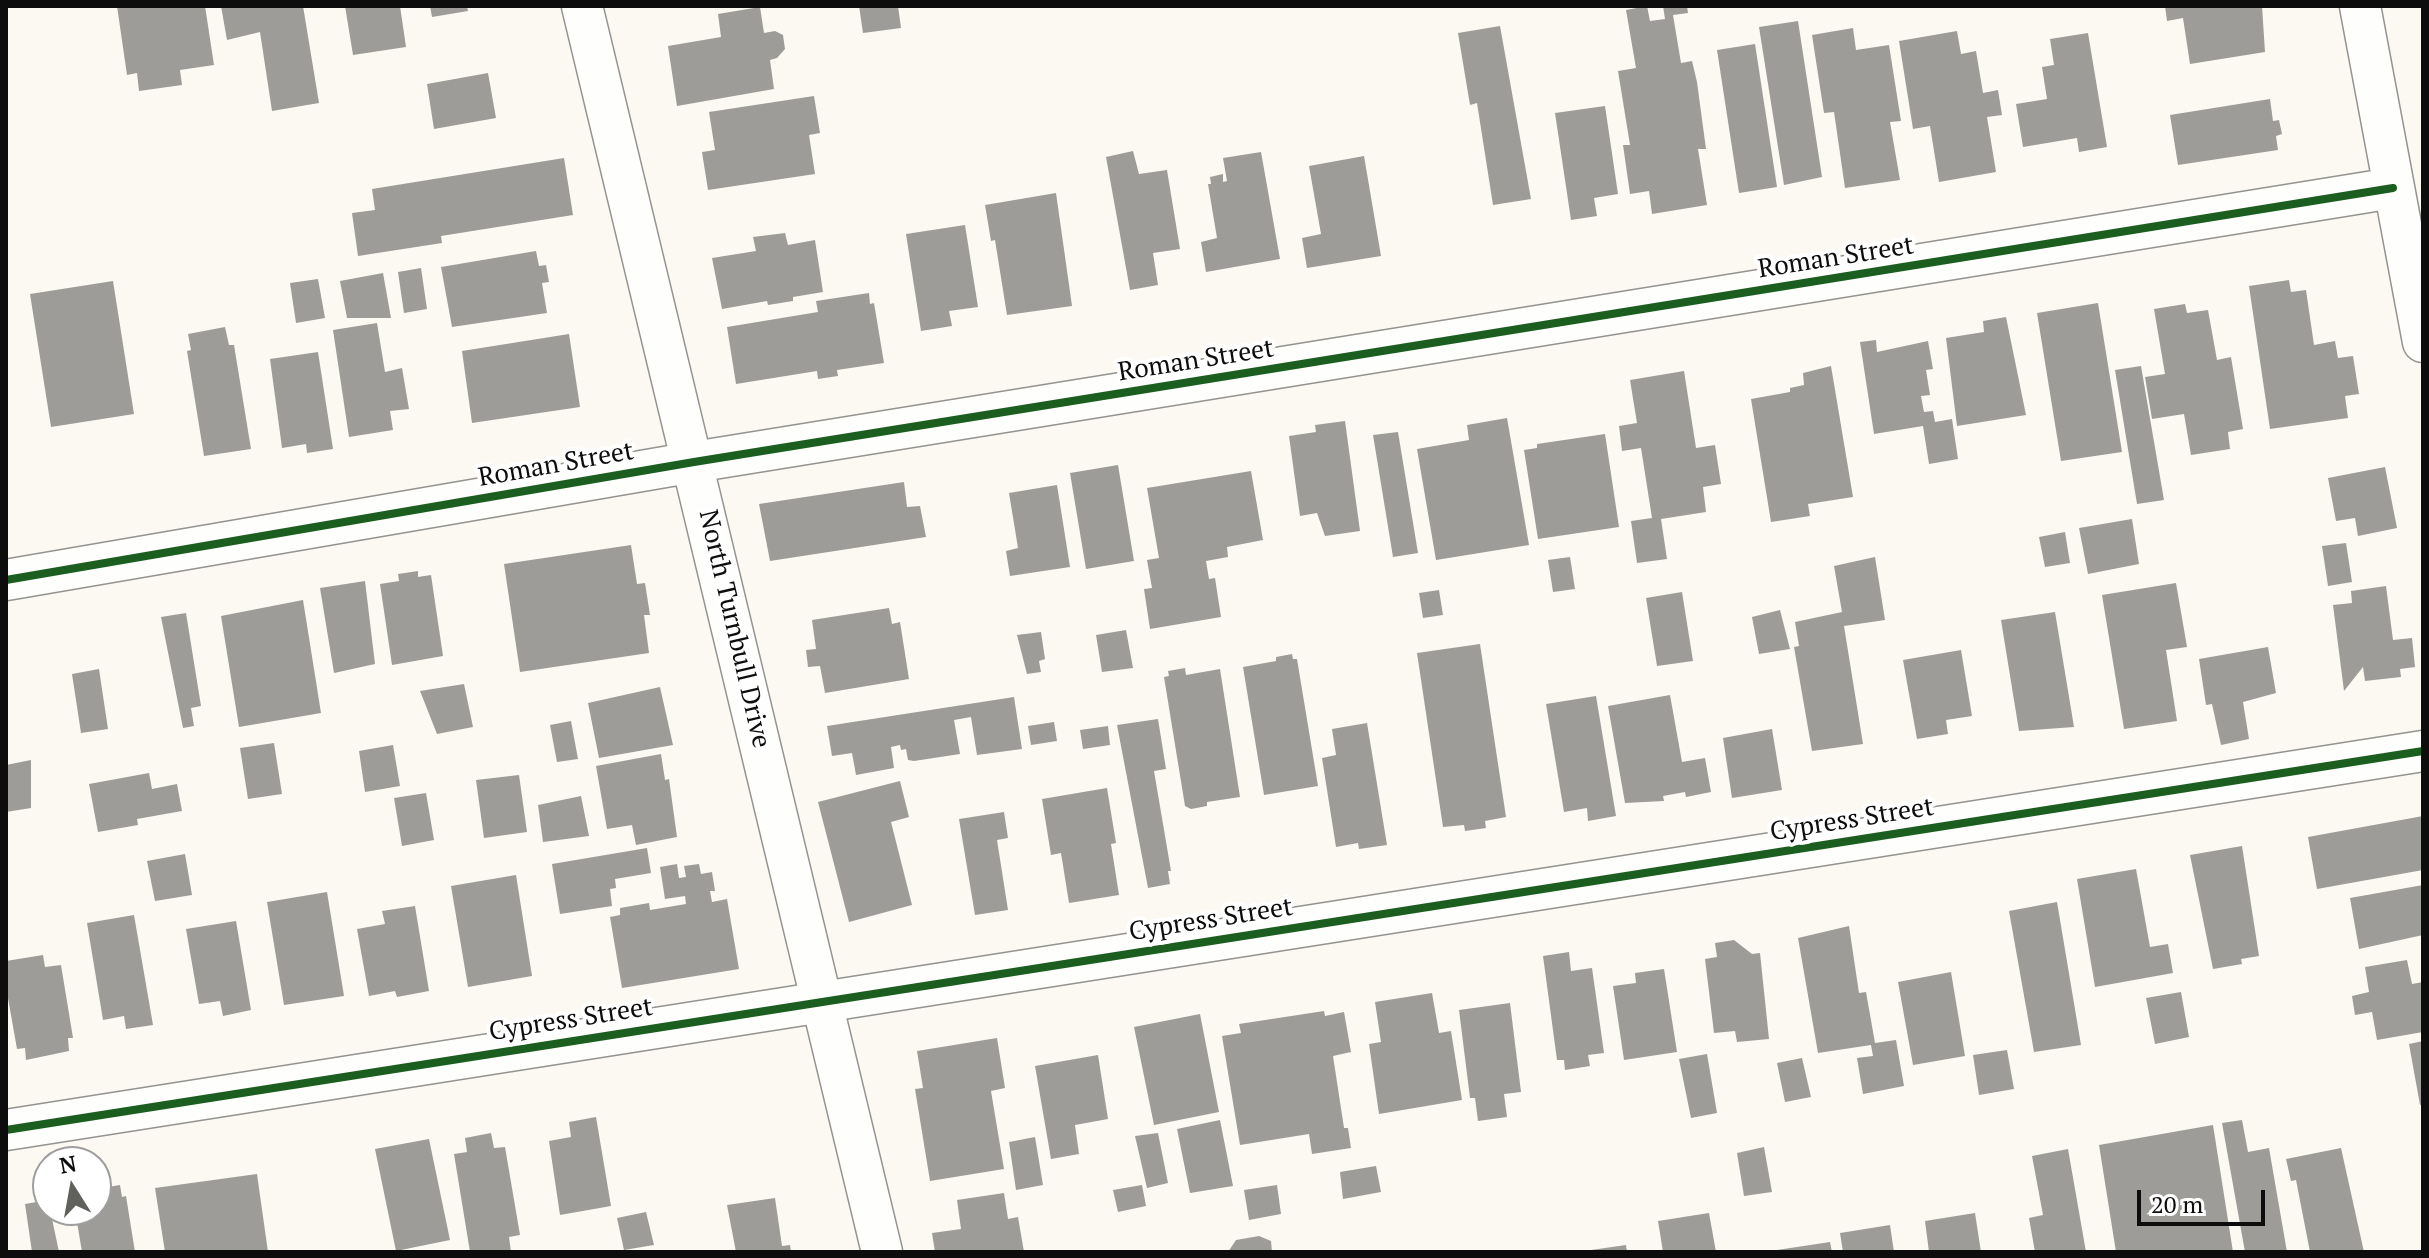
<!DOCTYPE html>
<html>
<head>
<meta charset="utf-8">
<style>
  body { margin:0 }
  #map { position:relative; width:2429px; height:1258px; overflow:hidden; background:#fbf9f2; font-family:"PT Serif",serif }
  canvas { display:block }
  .frame { position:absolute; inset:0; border:8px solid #0d0d0d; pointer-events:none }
  .north { position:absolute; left:32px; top:1146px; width:80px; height:80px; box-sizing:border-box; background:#fff; border:2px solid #9e9e9e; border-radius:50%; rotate:349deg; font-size:22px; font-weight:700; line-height:32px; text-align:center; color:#0d0d0d }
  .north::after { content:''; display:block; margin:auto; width:28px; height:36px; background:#60605d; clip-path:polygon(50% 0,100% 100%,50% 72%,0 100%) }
  .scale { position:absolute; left:2137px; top:1190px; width:128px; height:36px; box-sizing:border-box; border:4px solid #0d0d0d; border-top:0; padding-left:10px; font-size:24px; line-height:28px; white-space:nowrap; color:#0d0d0d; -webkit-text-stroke:6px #fff; paint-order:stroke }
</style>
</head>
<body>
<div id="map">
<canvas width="2429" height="1258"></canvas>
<div class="frame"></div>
<div class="north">N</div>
<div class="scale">20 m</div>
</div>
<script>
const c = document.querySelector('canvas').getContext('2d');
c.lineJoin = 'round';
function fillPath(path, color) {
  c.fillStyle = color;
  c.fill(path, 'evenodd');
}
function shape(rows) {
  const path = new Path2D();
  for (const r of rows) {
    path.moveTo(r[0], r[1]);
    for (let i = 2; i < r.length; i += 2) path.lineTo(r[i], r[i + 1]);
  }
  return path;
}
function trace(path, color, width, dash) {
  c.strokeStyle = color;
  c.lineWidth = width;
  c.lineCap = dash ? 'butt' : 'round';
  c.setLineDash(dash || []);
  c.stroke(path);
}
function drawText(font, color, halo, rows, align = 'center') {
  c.font = font + ' "PT Serif",serif';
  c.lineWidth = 8;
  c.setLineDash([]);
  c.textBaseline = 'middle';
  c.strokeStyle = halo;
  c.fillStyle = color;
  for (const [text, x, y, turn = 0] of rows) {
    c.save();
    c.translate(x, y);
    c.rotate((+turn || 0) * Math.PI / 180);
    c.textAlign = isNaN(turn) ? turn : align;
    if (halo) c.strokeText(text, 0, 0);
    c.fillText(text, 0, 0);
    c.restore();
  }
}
const building = shape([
  [117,6,205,6,214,65,180,70,182,85,139,91,137,73,127,75],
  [221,6,303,6,319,103,272,111,260,32,227,40],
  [345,6,400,6,406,47,353,55],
  [430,6,467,6,468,11,432,17],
  [859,6,898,6,901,28,863,33],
  [1647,6,1650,21,1665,19,1663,6,1687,6,1688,13,1673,15,1681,63,1692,61,1697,82,1706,149,1698,149,1707,205,1652,214,1649,191,1630,194,1623,145,1630,145,1618,71,1636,68,1626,10],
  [2165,6,2262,6,2265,52,2190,64,2183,18,2167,21],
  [760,7,764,33,775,31,783,35,785,49,777,58,770,60,774,89,677,106,668,46,721,37,718,14],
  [1798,21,1822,177,1784,185,1759,27],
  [1500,26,1531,199,1493,205,1477,103,1470,105,1458,33],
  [1853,28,1856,50,1889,45,1901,121,1890,122,1900,180,1845,188,1834,112,1824,113,1812,35],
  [1957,31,1961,54,1976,51,1983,93,1998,90,2002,115,1987,117,1996,172,1939,182,1930,126,1913,129,1899,41],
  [2088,33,2107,147,2079,152,2077,138,2023,147,2016,104,2047,99,2042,67,2054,65,2050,39],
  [1755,44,1777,187,1739,193,1717,50],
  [488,73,496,118,434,129,427,84],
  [814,96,820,133,809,135,815,174,708,190,702,152,715,150,709,112],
  [2270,99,2273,121,2279,120,2282,134,2276,136,2278,150,2178,165,2170,115],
  [1605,106,1618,194,1594,198,1597,216,1571,220,1555,113],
  [1133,151,1139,174,1167,170,1180,249,1153,253,1158,285,1130,290,1106,157],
  [1261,152,1280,259,1206,272,1201,242,1217,238,1208,184,1211,184,1210,177,1223,174,1223,182,1227,181,1223,158],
  [1364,156,1381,256,1307,268,1302,238,1321,234,1309,166],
  [564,158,573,215,441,236,442,243,358,256,352,213,375,210,372,189],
  [1056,193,1072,306,1007,315,995,240,991,241,985,205],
  [965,225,978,307,949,311,952,326,921,331,906,234],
  [785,233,788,245,815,240,823,292,793,297,793,301,768,305,767,301,722,309,712,258,756,251,753,237],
  [536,251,539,266,546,265,549,282,542,283,547,313,452,327,441,267],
  [421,268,427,309,404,313,398,272],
  [383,273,391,318,347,318,340,281],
  [318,279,325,318,296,323,290,283],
  [2289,280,2291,292,2306,290,2314,345,2335,341,2338,358,2353,356,2359,394,2345,396,2348,418,2270,429,2249,286],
  [113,281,134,414,51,427,30,294],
  [869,293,870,304,874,303,884,363,837,370,838,376,818,379,817,371,736,384,727,327,818,312,816,301],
  [2098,303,2122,452,2061,461,2037,313],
  [2185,304,2187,313,2208,310,2217,360,2231,357,2243,429,2228,432,2230,449,2191,455,2184,414,2152,419,2145,377,2165,374,2154,309],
  [2006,317,2026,415,1957,426,1946,338,1984,332,1983,321],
  [377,323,385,372,402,368,409,409,390,411,393,430,349,437,333,330],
  [225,327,229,345,234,345,251,449,204,456,187,351,191,350,188,334],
  [569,334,580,407,472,423,462,351],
  [1876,340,1877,352,1928,341,1933,369,1926,370,1930,395,1921,396,1924,412,1933,411,1935,422,1952,419,1958,459,1929,464,1923,426,1874,434,1860,342],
  [318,352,333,449,307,453,306,444,282,448,270,359],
  [1831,366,1853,497,1808,504,1810,516,1771,522,1751,399,1790,392,1790,388,1804,385,1803,373],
  [2141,366,2164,500,2137,504,2115,370],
  [1684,371,1696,448,1715,445,1721,484,1703,487,1706,512,1661,519,1667,559,1637,563,1631,521,1652,518,1641,448,1622,451,1619,426,1637,423,1630,380],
  [1507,418,1529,545,1436,560,1417,449,1469,440,1467,425],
  [1345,421,1360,531,1325,536,1317,513,1300,516,1289,436,1316,432,1315,425],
  [1398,432,1418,553,1393,557,1373,435],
  [1605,434,1619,527,1538,539,1524,450,1537,448,1537,444],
  [1118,465,1134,561,1086,569,1070,473],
  [2385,467,2397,528,2358,536,2355,518,2336,521,2328,478],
  [1251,471,1263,540,1227,547,1228,557,1206,561,1209,579,1215,578,1221,617,1150,629,1144,589,1152,588,1147,560,1159,558,1147,488],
  [904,482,907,507,920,506,926,537,770,561,759,504],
  [1057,485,1070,567,1010,576,1006,551,1018,548,1009,493],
  [2132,519,2139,564,2088,574,2079,528],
  [2065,532,2070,563,2045,567,2039,537],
  [2346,543,2352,582,2328,586,2322,546],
  [631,545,637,584,645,583,650,615,644,615,649,653,520,672,504,564],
  [1570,557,1575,589,1553,592,1548,560],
  [1875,557,1885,620,1844,626,1863,744,1812,751,1794,647,1799,646,1795,622,1842,612,1834,566],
  [418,571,418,577,431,575,443,656,392,665,380,584,399,581,398,574],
  [365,581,375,664,334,673,320,588],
  [2176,583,2187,647,2166,650,2177,721,2124,729,2102,595],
  [2386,586,2393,640,2412,638,2415,667,2400,669,2401,677,2365,681,2363,667,2344,691,2333,605,2352,603,2351,591],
  [1439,590,1443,615,1423,618,1419,593],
  [1682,592,1693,661,1657,666,1646,598],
  [303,600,321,713,239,727,221,616],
  [889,608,892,624,900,622,909,679,825,693,820,666,808,667,806,650,816,649,812,620],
  [1780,610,1790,649,1759,654,1752,617],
  [2055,612,2074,727,2019,731,2001,620],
  [186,613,201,706,191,708,194,726,183,728,161,617],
  [1126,630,1133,668,1102,672,1096,635],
  [1041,632,1045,659,1039,661,1041,672,1027,674,1017,635],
  [1480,644,1506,817,1485,821,1486,828,1465,831,1464,825,1443,827,1417,653],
  [2268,647,2276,693,2243,702,2249,739,2221,745,2212,704,2206,705,2199,659],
  [1961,650,1972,716,1946,720,1948,734,1917,739,1903,660],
  [1292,654,1293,659,1297,659,1318,786,1264,795,1243,667,1276,661,1276,657],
  [1185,668,1186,675,1220,669,1240,797,1207,802,1207,806,1191,809,1185,806,1164,677,1169,676,1168,671],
  [99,669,108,729,81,733,72,674],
  [464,684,473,727,437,734,420,691],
  [660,687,673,745,599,758,588,703],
  [1670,695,1682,762,1705,758,1711,792,1686,797,1685,792,1663,796,1664,801,1625,803,1608,706],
  [1596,696,1616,816,1588,821,1587,808,1564,812,1546,704],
  [1014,697,1022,749,977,755,971,717,954,720,960,754,914,761,908,760,906,749,901,750,900,745,891,747,894,768,856,775,852,753,832,756,827,726],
  [1158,719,1166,769,1154,771,1171,871,1168,871,1170,884,1148,888,1117,725],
  [571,721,578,759,557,762,550,725],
  [1054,722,1057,741,1031,745,1028,726],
  [1367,723,1387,845,1359,849,1358,843,1336,847,1322,758,1336,755,1332,729],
  [1108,726,1110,745,1083,749,1080,730],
  [1772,729,1782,790,1732,798,1723,738],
  [274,743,282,794,248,799,240,748],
  [393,745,400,786,365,792,359,751],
  [661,754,665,780,669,779,677,837,636,845,632,825,607,829,596,766],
  [31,760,31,808,6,812,6,765],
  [149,773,152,789,177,784,182,811,137,819,138,825,98,832,89,784],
  [519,775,527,832,484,838,476,780],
  [900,781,909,817,891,822,912,905,849,922,818,802],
  [1107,788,1116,843,1111,844,1119,895,1069,903,1061,853,1051,855,1042,799],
  [426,793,434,840,402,846,394,798],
  [581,796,589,836,543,842,538,805],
  [1004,812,1008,838,997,840,1008,910,975,915,959,819],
  [2423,816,2423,870,2317,889,2308,837],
  [2242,846,2259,956,2241,959,2242,964,2213,969,2190,855],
  [647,848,651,873,615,879,616,888,610,889,612,906,560,914,552,864],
  [185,854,192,895,155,901,147,861],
  [677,864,679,878,686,877,684,866,699,864,701,874,712,872,715,891,710,891,712,902,727,899,739,969,622,988,610,917,620,915,620,908,649,903,650,910,686,904,685,896,665,899,660,867],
  [2136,869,2150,947,2168,944,2173,973,2095,987,2077,879],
  [516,875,532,976,468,987,451,886],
  [2423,885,2423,935,2359,949,2350,898],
  [327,892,344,996,284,1005,267,902],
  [2057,902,2081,1045,2034,1052,2009,911],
  [415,906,429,991,397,997,395,991,369,996,357,929,385,924,382,911],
  [134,915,153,1025,126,1029,124,1016,103,1020,87,923],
  [236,921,251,1010,223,1016,220,1001,199,1004,186,929],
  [1849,926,1859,993,1866,992,1875,1043,1896,1040,1904,1086,1863,1094,1857,1058,1873,1056,1871,1045,1818,1053,1798,938],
  [1734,940,1752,954,1760,953,1769,1039,1737,1042,1735,1031,1714,1033,1705,959,1717,957,1715,943],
  [1569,952,1571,971,1592,968,1604,1053,1588,1055,1590,1066,1565,1070,1564,1060,1557,1060,1543,956],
  [43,955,45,967,61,965,73,1038,68,1038,69,1051,26,1060,25,1048,17,1049,6,987,6,961],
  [2407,960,2412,984,2423,982,2423,1032,2377,1040,2372,1012,2355,1015,2352,996,2369,992,2365,967],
  [1664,969,1677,1052,1624,1060,1613,986,1636,983,1635,973],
  [1951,972,1965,1056,1913,1065,1898,982],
  [2181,992,2189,1037,2155,1044,2146,998],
  [1432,993,1439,1033,1451,1031,1462,1100,1379,1114,1369,1044,1381,1042,1375,1002],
  [1510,1003,1521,1092,1504,1094,1507,1117,1478,1121,1475,1098,1470,1098,1459,1010],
  [1324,1011,1325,1016,1344,1012,1351,1052,1333,1056,1344,1128,1348,1128,1351,1148,1312,1154,1309,1134,1240,1145,1222,1036,1241,1033,1239,1024],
  [1200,1014,1219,1112,1154,1125,1134,1027],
  [997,1038,1005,1088,991,1091,1004,1169,930,1181,915,1089,923,1088,917,1051],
  [2423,1041,2423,1104,2420,1105,2409,1044],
  [2007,1050,2014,1089,1979,1095,1973,1055],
  [1707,1054,1717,1113,1691,1118,1679,1059],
  [1098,1055,1108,1119,1075,1125,1079,1154,1051,1159,1035,1066],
  [1802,1058,1811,1097,1785,1102,1777,1063],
  [596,1117,611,1206,560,1215,549,1141,571,1137,569,1122],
  [1220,1120,1233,1186,1190,1193,1177,1129],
  [2242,1120,2248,1152,2269,1148,2287,1252,2245,1252,2222,1123],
  [2213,1125,2233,1252,2116,1252,2099,1145],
  [491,1133,494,1148,505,1147,520,1235,509,1237,511,1252,470,1252,454,1154,467,1152,465,1138],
  [1158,1133,1168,1183,1147,1188,1135,1136],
  [1035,1137,1043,1185,1016,1190,1009,1142],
  [429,1139,450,1240,396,1251,375,1149],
  [1764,1147,1772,1192,1744,1196,1737,1153],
  [2341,1148,2364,1252,2310,1252,2296,1180,2291,1181,2286,1159],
  [2068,1149,2086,1252,2035,1252,2029,1218,2043,1215,2032,1156],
  [1376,1166,1381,1192,1343,1199,1340,1172],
  [257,1174,268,1252,165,1252,155,1188],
  [120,1185,122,1197,126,1196,135,1252,82,1252,75,1210,96,1210,96,1189],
  [1142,1185,1146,1206,1118,1212,1113,1190],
  [1277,1185,1281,1214,1249,1220,1244,1190],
  [1004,1193,1008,1219,1018,1217,1024,1252,935,1252,932,1233,961,1229,957,1200],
  [775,1198,782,1246,790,1245,791,1252,736,1252,727,1205],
  [48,1200,59,1252,32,1252,25,1204],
  [646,1212,654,1245,624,1250,617,1218],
  [1709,1213,1716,1252,1663,1252,1658,1221],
  [1975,1213,1981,1252,1929,1252,1925,1221],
  [1890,1225,1894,1252,1843,1252,1840,1233],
  [1259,1236,1271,1241,1272,1252,1228,1252,1236,1240],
  [1830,1242,1832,1252,1778,1252,1777,1250],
  [1626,1245,1627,1252,1591,1252,1591,1250]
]);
const minor = shape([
  [582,6,882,1252],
  [2360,6,2423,342],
  [6,580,694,462,2393,188],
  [6,1130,2423,751]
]);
const cycleway = shape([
  [6,580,694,462,2393,188],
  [6,1130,2423,751]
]);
const streetNames = [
  ["Roman Street",1836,258,-9],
  ["Roman Street",1196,361,-9],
  ["Roman Street",556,465,-10],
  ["North Turnbull Drive",734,629,77],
  ["Cypress Street",1852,820,-9],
  ["Cypress Street",1211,920,-9],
  ["Cypress Street",571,1020,-9]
];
fillPath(building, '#9e9c98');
trace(minor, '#949390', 43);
trace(minor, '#fefefd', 40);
trace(cycleway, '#1b5e20', 8);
drawText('26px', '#0d0d0d', '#fff', streetNames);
</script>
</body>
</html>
